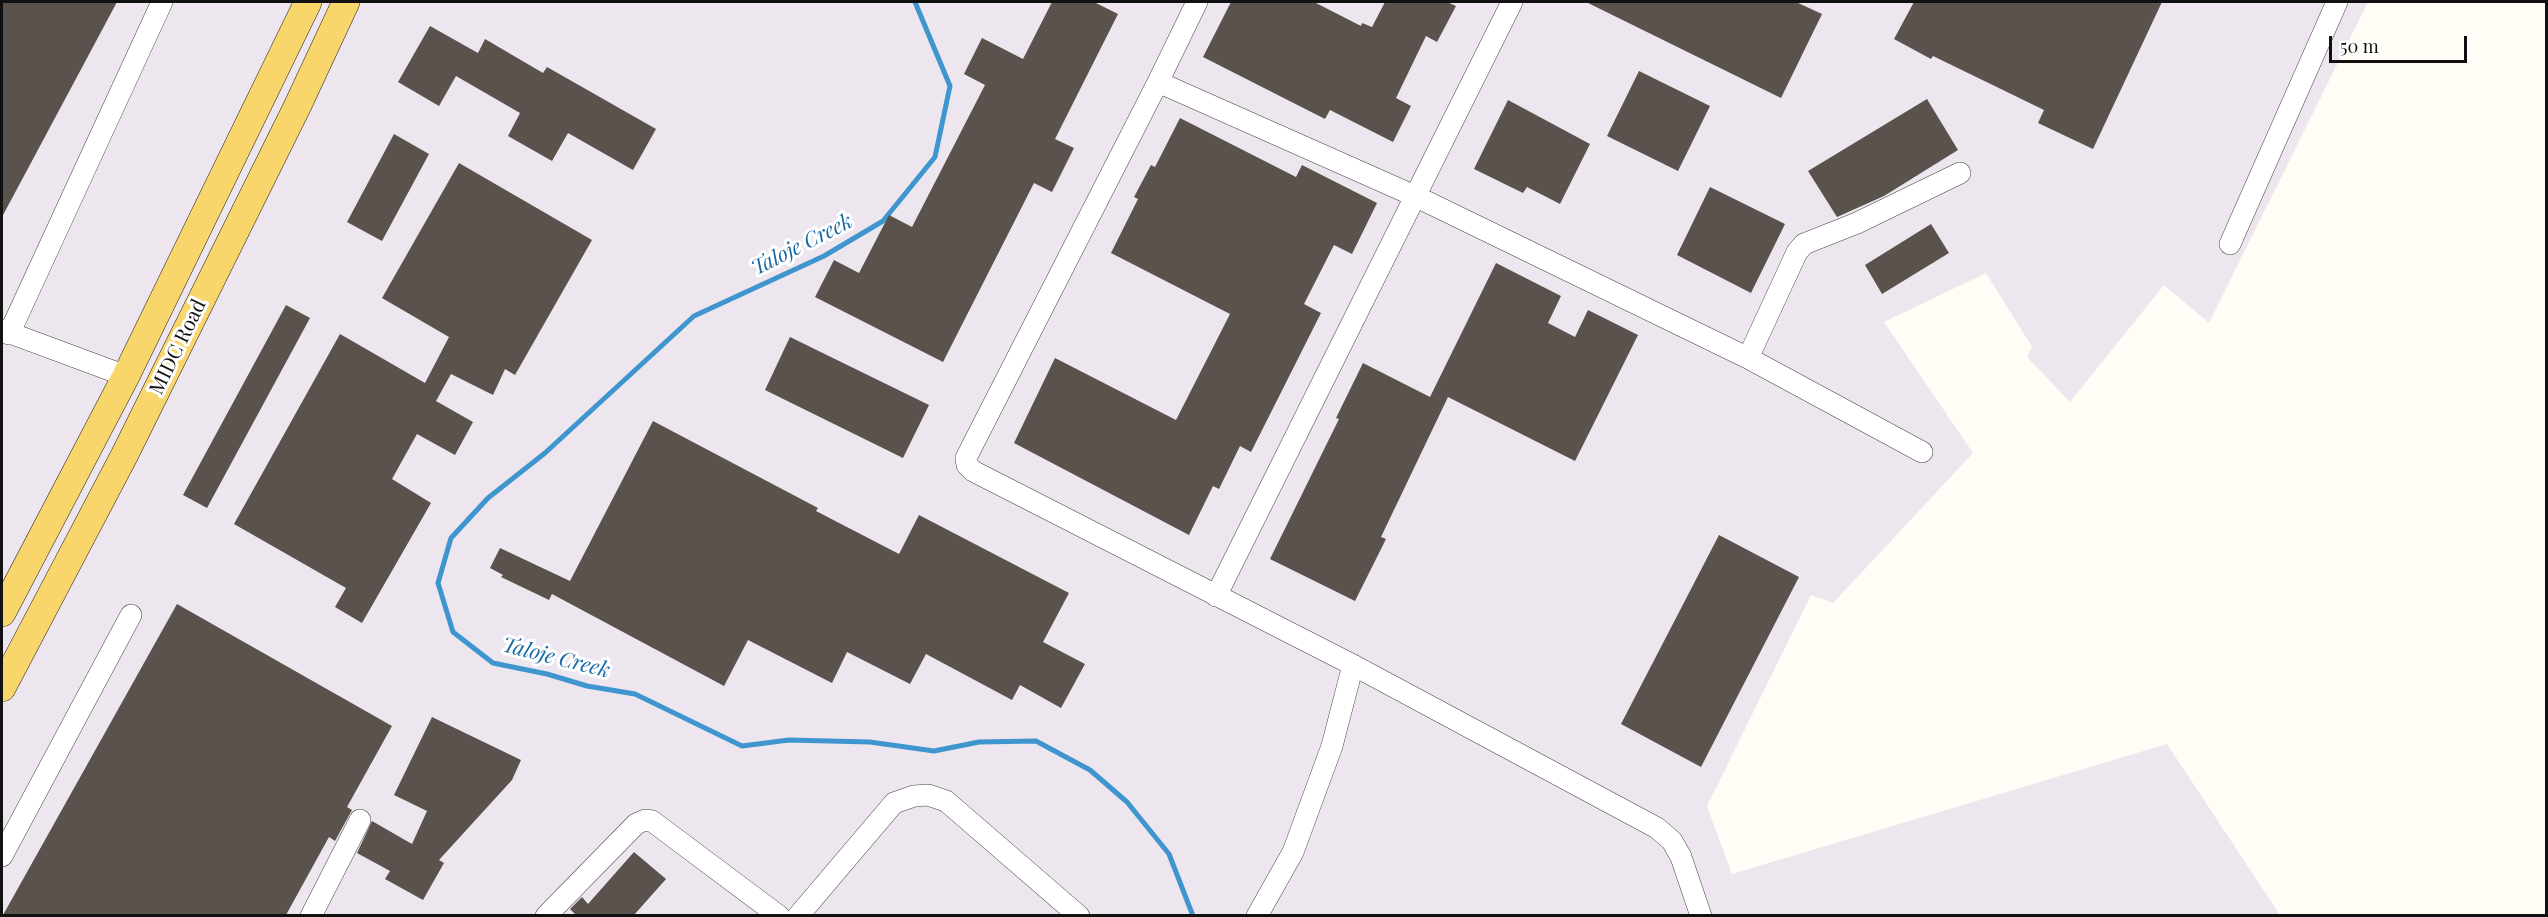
<!DOCTYPE html>
<html>
<head>
<meta charset="utf-8">
<style>
  body { margin:0 }
  #map { position:relative; width:2548px; height:917px; overflow:hidden; background:#fffdf5; font-family:"Playfair Display",serif }
  canvas { display:block }
  .frame { position:absolute; inset:0; border:3px solid #111; pointer-events:none }
  .scale { position:absolute; left:2329px; top:36px; width:138px; height:27px; box-sizing:border-box; border:3px solid #111; border-top:0; padding-left:8px; font-size:18px; line-height:21px; white-space:nowrap; color:#111; -webkit-text-stroke:4px #fff; paint-order:stroke }
</style>
</head>
<body>
<div id="map">
<canvas width="2548" height="917"></canvas>
<div class="frame"></div>
<div class="scale">50 m</div>
</div>
<script>
const c = document.querySelector('canvas').getContext('2d');
c.lineJoin = 'round';
function fillPath(path, color) {
  c.fillStyle = color;
  c.fill(path, 'evenodd');
}
function shape(rows) {
  const path = new Path2D();
  for (const r of rows) {
    path.moveTo(r[0], r[1]);
    for (let i = 2; i < r.length; i += 2) path.lineTo(r[i], r[i + 1]);
  }
  return path;
}
function trace(path, color, width, dash) {
  c.strokeStyle = color;
  c.lineWidth = width;
  c.lineCap = dash ? 'butt' : 'round';
  c.setLineDash(dash || []);
  c.stroke(path);
}
function drawText(font, color, halo, rows, align = 'center') {
  c.font = font + ' "Playfair Display",serif';
  c.lineWidth = 6;
  c.setLineDash([]);
  c.textBaseline = 'middle';
  c.strokeStyle = halo;
  c.fillStyle = color;
  for (const [text, x, y, turn = 0] of rows) {
    c.save();
    c.translate(x, y);
    c.rotate((+turn || 0) * Math.PI / 180);
    c.textAlign = isNaN(turn) ? turn : align;
    if (halo) c.strokeText(text, 0, 0);
    c.fillText(text, 0, 0);
    c.restore();
  }
}
const industrial = shape([
  [2,2,2368,2,2209,323,2164,285,2070,402,2027,357,2032,347,1986,273,1884,322,1973,453,1833,603,1811,595,1707,806,1732,874,2167,744,2280,915,2,916]
]);
const stream = shape([
  [915,2,950,86,935,157,883,221,824,256,694,316,545,453,488,498,451,538,438,583,453,632,493,663,547,674,587,686,635,694,742,746,789,740,870,742,934,751,979,742,1036,741,1090,770,1127,802,1169,854,1193,916]
]);
const building = shape([
  [2,2,117,2,2,217],
  [1052,2,1094,2,1118,14,1055,139,1074,148,1052,192,1034,183,943,362,815,297,834,260,859,273,889,215,912,227,985,85,964,74,982,38,1023,59],
  [1231,2,1314,2,1361,26,1362,23,1372,27,1385,2,1447,2,1456,6,1437,42,1426,36,1396,98,1411,106,1393,142,1330,110,1325,119,1203,57],
  [1586,2,1796,2,1822,14,1781,98],
  [1914,2,2162,2,2093,149,2038,123,2044,110,1933,56,1931,59,1894,39],
  [430,26,478,53,485,39,543,73,547,67,656,129,633,170,568,133,552,161,508,136,520,113,456,76,439,106,398,82],
  [1639,71,1710,106,1678,171,1607,136],
  [1927,99,1958,150,1884,196,1837,217,1808,171],
  [1508,100,1590,144,1560,204,1527,187,1523,193,1474,169],
  [1180,118,1296,177,1302,165,1377,203,1352,254,1334,245,1304,304,1321,313,1251,452,1240,446,1219,489,1213,486,1189,535,1014,443,1055,358,1176,420,1230,314,1111,253,1138,199,1134,197,1151,165,1155,167],
  [394,134,429,154,382,241,347,222],
  [459,163,592,240,515,375,505,369,493,395,451,374,436,401,473,422,455,455,417,434,392,479,431,503,362,623,335,607,346,588,234,524,340,334,425,383,449,337,382,298],
  [1710,187,1785,224,1751,293,1677,255],
  [1931,224,1949,253,1882,294,1865,265],
  [1496,263,1561,296,1548,323,1575,337,1588,310,1638,335,1575,461,1448,397,1381,537,1386,539,1355,601,1270,559,1339,419,1336,418,1363,363,1430,397],
  [286,305,310,318,207,508,183,495],
  [790,337,929,405,903,458,765,390],
  [653,421,818,508,816,511,899,554,919,515,1069,593,1043,642,1085,664,1061,708,1020,685,1012,700,926,654,910,684,847,652,832,683,748,640,724,686,552,594,549,600,501,577,503,575,490,568,500,548,570,581],
  [1719,535,1799,577,1701,767,1621,724],
  [177,604,392,726,347,807,352,810,335,841,329,837,286,915,3,915],
  [432,717,521,760,512,780,439,860,444,863,423,900,385,879,390,871,357,853,372,821,412,844,427,811,394,795],
  [634,852,666,879,634,915,576,915,570,909,582,897,588,904]
]);
const minor = shape([
  [1197,2,1158,82,966,458,967,465,973,471,1353,665,1657,828,1672,841,1681,857,1701,916],
  [1158,82,1417,197,1748,358,1922,452],
  [2230,244,2337,2],
  [2,330,126,376],
  [9,334,162,2],
  [1748,358,1797,252,1804,244,1857,223,1960,173],
  [1216,596,1512,2],
  [2,856,131,615],
  [311,916,360,820],
  [546,916,636,824,645,820,652,821,779,916],
  [798,916,894,803,914,796,928,795,946,801,1079,916],
  [1257,916,1293,852,1332,746,1353,665]
]);
const major = shape([
  [2,613,126,376,308,2],
  [2,688,124,456,297,107,346,2]
]);
const streetNames = [
  ["MIDC Road",178,347,-64]
];
const waterNames = [
  ["Taloje Creek",802,245,-27],
  ["Taloje Creek",556,658,14]
];
fillPath(industrial, '#eee6ef');
trace(stream, '#3f96cf', 5);
fillPath(building, '#5a524d');
trace(minor, '#444', 22);
trace(major, '#222', 28);
trace(minor, '#fff', 21);
trace(major, '#f9d66b', 27);
drawText('20px', '#111', '#fff', streetNames);
drawText('italic 21px', '#1768a6', '#fff', waterNames);
</script>
</body>
</html>
